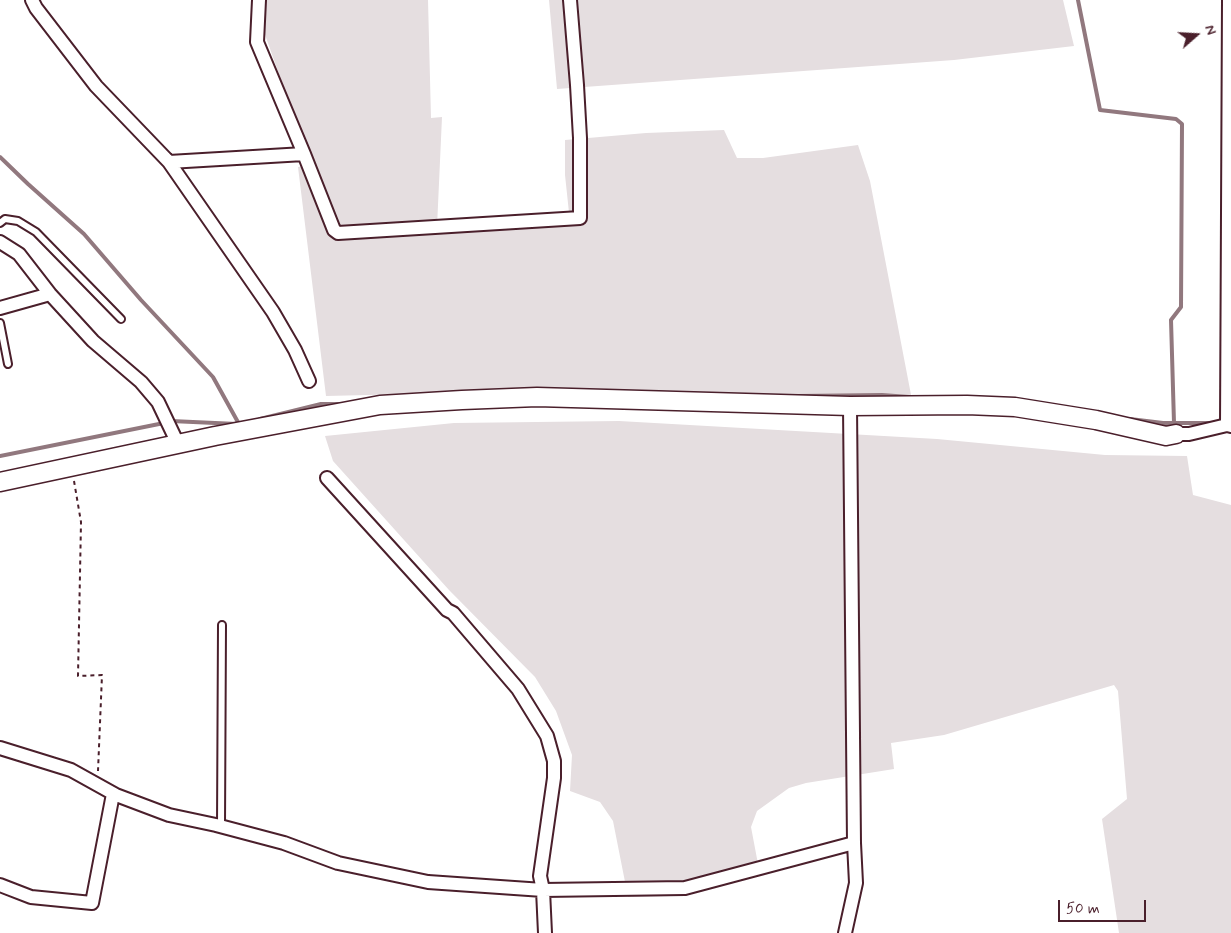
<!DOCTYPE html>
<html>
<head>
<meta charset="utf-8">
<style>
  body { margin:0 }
  #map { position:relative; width:1231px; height:933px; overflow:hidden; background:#fff; font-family:Mynerve,sans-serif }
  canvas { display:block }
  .north { position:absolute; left:1171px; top:10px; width:50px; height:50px; -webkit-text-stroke:4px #fff; paint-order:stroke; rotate:71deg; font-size:14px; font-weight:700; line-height:20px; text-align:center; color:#4a1f2b }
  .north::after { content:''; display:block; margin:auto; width:18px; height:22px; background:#4a1f2b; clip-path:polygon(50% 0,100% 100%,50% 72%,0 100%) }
  .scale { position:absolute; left:1058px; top:900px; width:88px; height:22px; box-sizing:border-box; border:2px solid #4a1f2b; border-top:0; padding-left:6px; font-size:15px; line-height:18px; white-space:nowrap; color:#4a1f2b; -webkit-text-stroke:4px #fff; paint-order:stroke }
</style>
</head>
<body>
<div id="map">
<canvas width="1231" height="933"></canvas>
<div class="north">N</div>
<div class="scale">50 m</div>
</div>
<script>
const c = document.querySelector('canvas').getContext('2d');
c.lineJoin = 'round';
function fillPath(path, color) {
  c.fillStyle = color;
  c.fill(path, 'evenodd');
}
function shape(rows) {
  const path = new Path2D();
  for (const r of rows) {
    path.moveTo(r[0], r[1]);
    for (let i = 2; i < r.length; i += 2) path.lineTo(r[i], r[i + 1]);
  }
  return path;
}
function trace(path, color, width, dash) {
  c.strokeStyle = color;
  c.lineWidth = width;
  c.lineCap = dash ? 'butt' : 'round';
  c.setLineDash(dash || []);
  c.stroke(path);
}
const green = shape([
  [257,0,428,0,431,118,442,117,437,227,519,228,570,222,565,175,565,140,646,133,724,130,737,158,763,158,858,145,870,181,912,400,783,400,410,394,326,396,298,167,315,164,295,120,255,6],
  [549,0,1063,0,1074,46,954,60,557,89],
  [619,421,937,439,1105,455,1187,456,1193,495,1231,505,1231,933,1119,933,1102,819,1127,799,1118,691,1114,685,944,735,891,743,894,769,806,783,789,788,757,811,751,827,758,864,754,875,671,896,628,897,613,821,600,802,570,791,572,755,556,711,535,677,449,590,333,461,325,436,454,423]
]);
const stream = shape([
  [1078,0,1100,110,1176,119,1182,124,1181,307,1171,320,1174,423],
  [0,157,28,184,84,234,141,300,213,377,239,424],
  [799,396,882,395,909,397],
  [260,419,321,404,344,404],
  [1130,419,1163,423,1215,423],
  [171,421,237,424],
  [0,456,164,423]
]);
const path = shape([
  [74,481,81,522,78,676,102,675,98,771]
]);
const lane = shape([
  [0,223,5,219,18,221,36,232,121,319],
  [0,323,8,364],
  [221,826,222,625]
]);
const street = shape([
  [32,0,36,8,96,86,169,162,273,312,295,350,309,381],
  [259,0,257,42,304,154,334,230,338,233,580,218,580,138,577,85,570,0],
  [169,162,304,154],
  [0,242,19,254,50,294,93,341,141,382,158,402,178,444],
  [0,308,50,294],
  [1227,425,1229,0],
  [1176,434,1189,434,1227,425,1231,426],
  [327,478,447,610,453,613,518,689,547,736,554,761,554,778,540,876,543,890,545,933],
  [0,748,71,770,116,795,169,815,216,825,284,843,338,863,428,882,543,890,685,888,854,843],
  [0,885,31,897,92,903,113,794],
  [845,933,856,883,854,843,850,406]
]);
const secondary = shape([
  [0,482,215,436,380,405,462,400,537,397,850,406,967,405,1015,407,1096,420,1166,436,1176,434]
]);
fillPath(green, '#e5dee0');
trace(stream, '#91787e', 4);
trace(lane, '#4a1f2b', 10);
trace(street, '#4a1f2b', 16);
trace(secondary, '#4a1f2b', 21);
trace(path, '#4a1f2b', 2, [4, 4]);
trace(lane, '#fff', 6);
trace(street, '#fff', 12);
trace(secondary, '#fff', 18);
</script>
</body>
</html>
